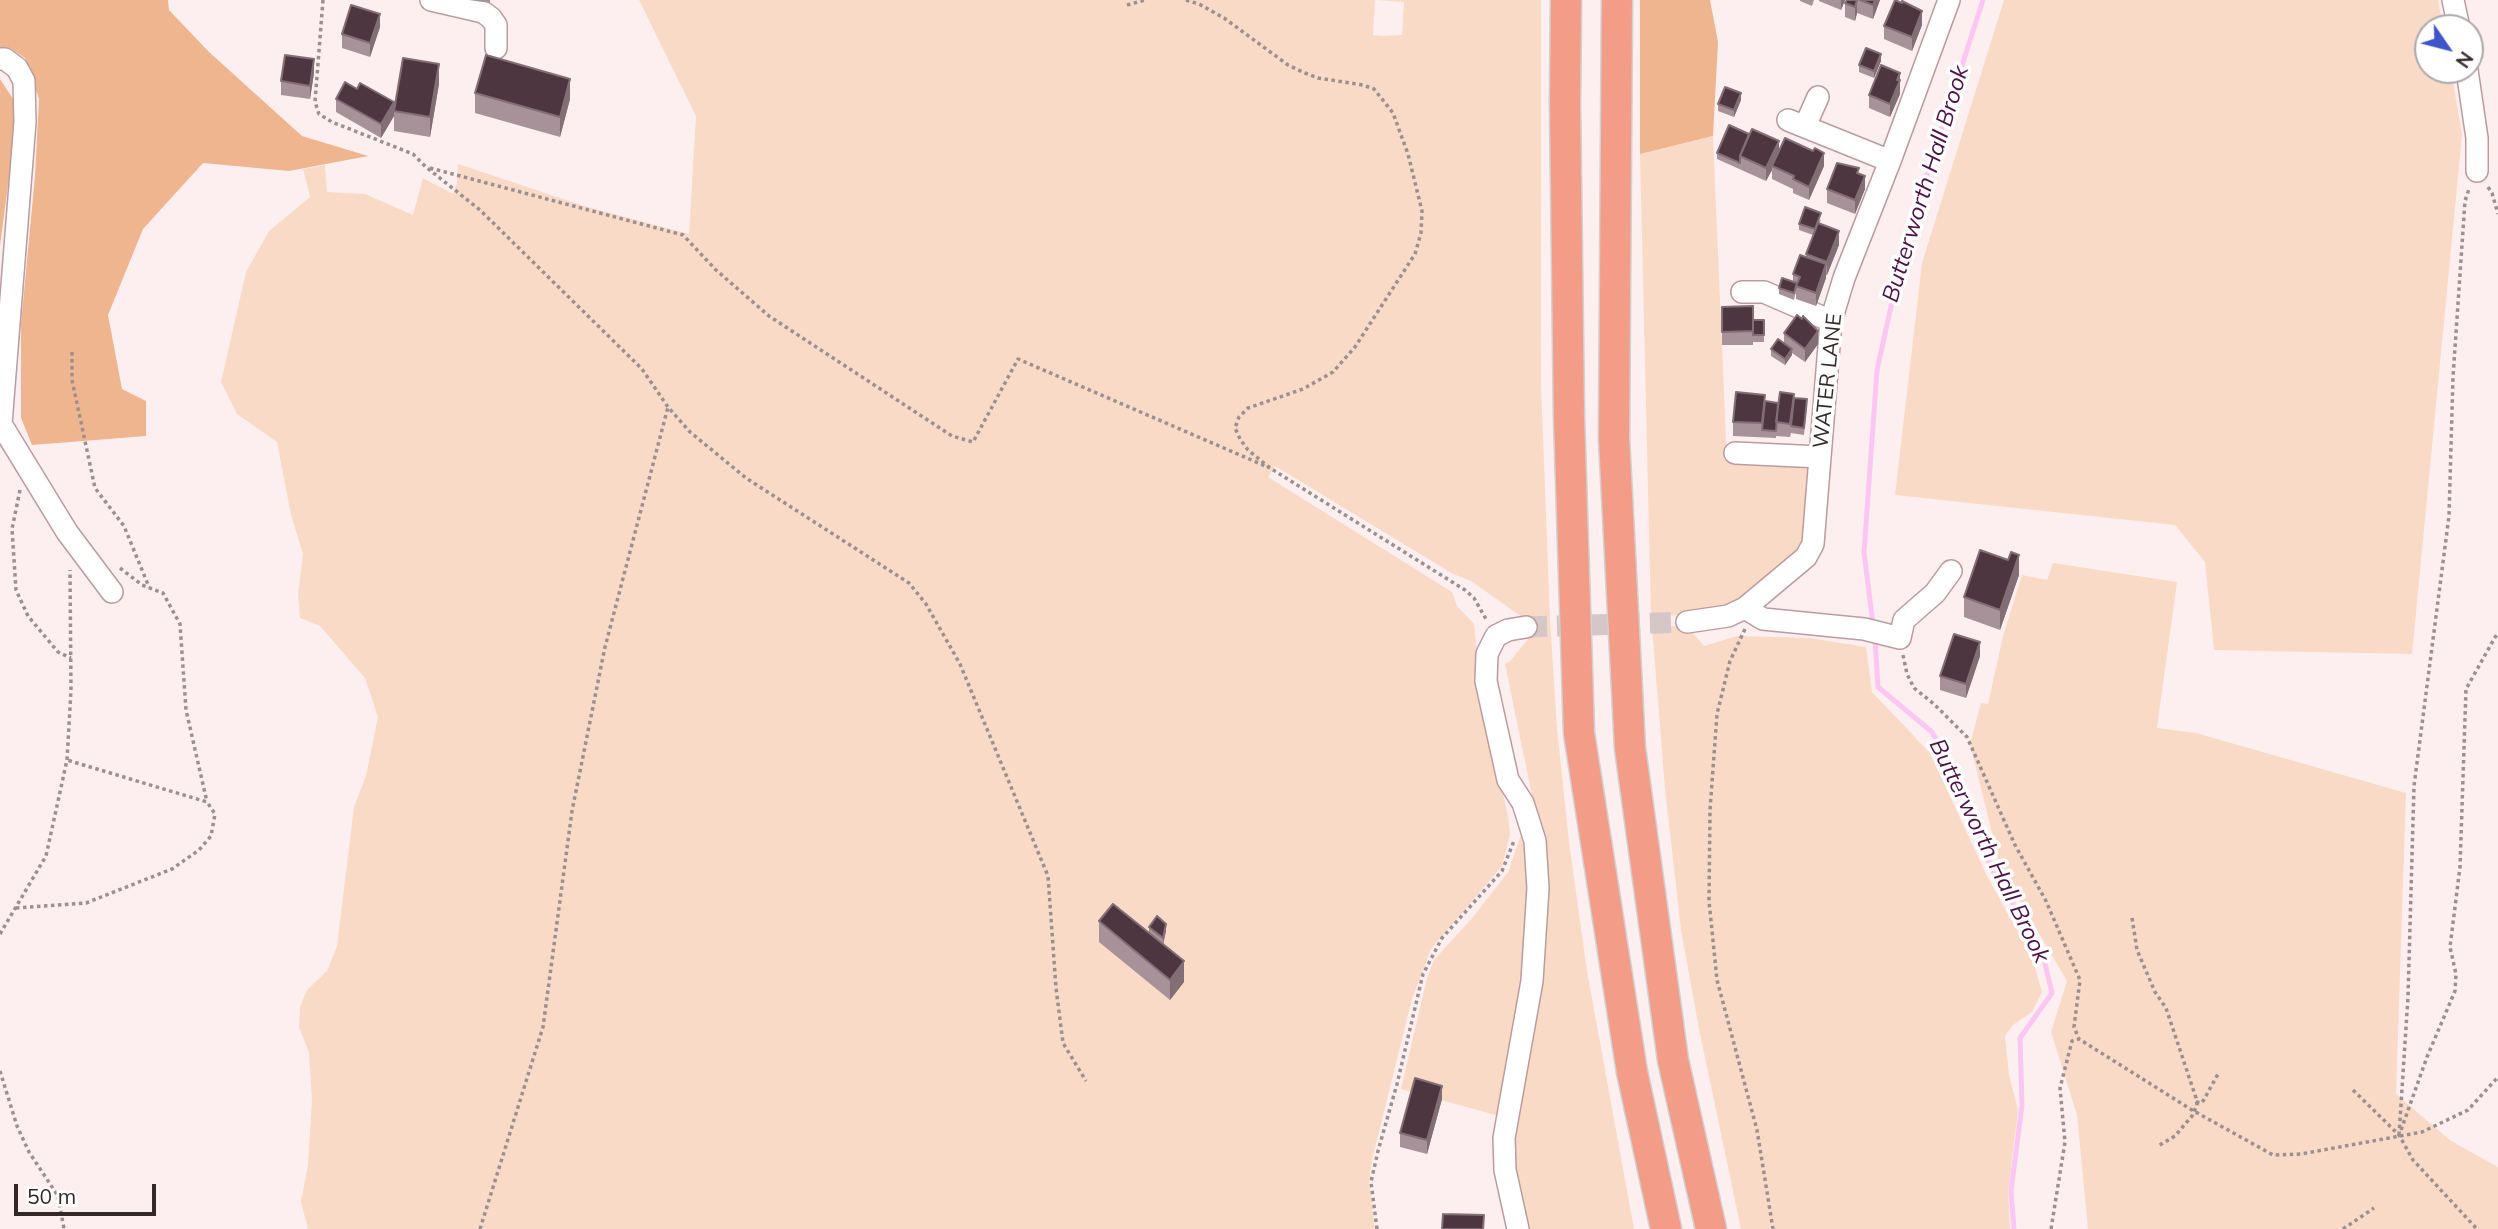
<!DOCTYPE html>
<html>
<head>
<meta charset="utf-8">
<style>
  body { margin:0 }
  #map { position:relative; width:2498px; height:1229px; overflow:hidden; background:#fdeff0; font-family:Mulish,sans-serif }
  canvas { display:block }
  .north { position:absolute; left:2414px; top:14px; width:70px; height:70px; box-sizing:border-box; background:#fff; border:2px solid #aea9a9; border-radius:50%; rotate:125deg; font-size:19px; font-weight:700; line-height:28px; text-align:center; color:#342829 }
  .north::after { content:''; display:block; margin:auto; width:24px; height:32px; background:#3e56c9; clip-path:polygon(50% 0,100% 100%,50% 72%,0 100%) }
  .scale { position:absolute; left:14px; top:1184px; width:142px; height:32px; box-sizing:border-box; border:4px solid #342829; border-top:0; padding-left:9px; font-size:21px; line-height:24px; white-space:nowrap; color:#342829; -webkit-text-stroke:5px #fff; paint-order:stroke }
</style>
</head>
<body>
<div id="map">
<canvas width="2498" height="1229"></canvas>
<div class="north">N</div>
<div class="scale">50 m</div>
</div>
<script>
const c = document.querySelector('canvas').getContext('2d');
c.lineJoin = 'round';
function fillPath(path, color) {
  c.fillStyle = color;
  c.fill(path, 'evenodd');
}
function shape(rows) {
  const path = new Path2D();
  for (const r of rows) {
    path.moveTo(r[0], r[1]);
    for (let i = 2; i < r.length; i += 2) path.lineTo(r[i], r[i + 1]);
  }
  return path;
}
function trace(path, color, width, dash) {
  c.strokeStyle = color;
  c.lineWidth = width;
  c.lineCap = dash ? 'butt' : 'round';
  c.setLineDash(dash || []);
  c.stroke(path);
}
function drawText(font, color, halo, rows, align = 'center') {
  c.font = font + ' Mulish,sans-serif';
  c.lineWidth = 7;
  c.setLineDash([]);
  c.textBaseline = 'middle';
  c.strokeStyle = halo;
  c.fillStyle = color;
  for (const [text, x, y, turn = 0] of rows) {
    c.save();
    c.translate(x, y);
    c.rotate((+turn || 0) * Math.PI / 180);
    c.textAlign = isNaN(turn) ? turn : align;
    if (halo) c.strokeText(text, 0, 0);
    c.fillText(text, 0, 0);
    c.restore();
  }
}
const green = shape([
  [639,0,1375,0,1373,35,1383,36,1402,35,1404,2,1377,0,1541,0,1541,384,1550,619,1557,728,1569,842,1587,971,1634,1229,1526,1229,1513,1175,1536,815,1505,664,1510,661,1528,639,1529,622,1471,581,1453,574,1275,466,1268,477,1452,592,1457,606,1474,624,1483,705,1508,816,1510,835,1502,866,1431,949,1412,999,1372,1160,1369,1182,1375,1229,308,1229,301,1202,308,1164,312,1101,309,1053,299,1027,300,1007,307,990,327,971,337,946,354,807,366,776,378,717,365,678,320,626,300,618,298,594,303,554,291,515,277,442,237,414,221,382,246,272,269,231,310,197,303,169,325,165,327,192,365,194,413,215,423,178,453,194,457,183,458,164,584,206,689,234,696,116],
  [2004,0,2438,0,2443,28,2428,28,2428,70,2451,70,2462,135,2412,654,2214,650,2205,562,2175,525,1895,495,1922,263],
  [1713,136,1727,462,1786,463,1806,466,1810,469,1807,542,1732,609,1687,615,1651,616,1640,154],
  [2053,563,2177,582,2157,728,2196,733,2406,793,2396,1094,2451,1141,2498,1167,2498,1229,2088,1229,2077,1115,2051,1032,2067,981,2001,869,1970,744,1981,703,1988,704,2003,636,2022,575,2047,580],
  [1687,626,1704,646,1737,636,1809,638,1866,647,1872,692,1930,753,1986,874,2032,957,2042,992,2032,1012,2013,1025,2005,1036,2009,1075,2018,1110,2008,1193,2010,1229,1741,1229,1699,1029,1681,930,1665,789,1652,627],
  [1517,806,1530,841,1530,965,1499,1116,1401,1089,1427,978,1434,960,1473,917,1508,872,1521,835]
]);
const forest = shape([
  [0,0,168,0,169,10,209,52,302,136,368,156,289,171,203,163,143,229,108,315,122,389,146,401,146,436,32,445,21,418,21,324,35,176,39,99,25,58,10,48,0,47],
  [1640,0,1710,0,1718,42,1713,136,1640,154],
  [0,79,13,99,14,139,0,246]
]);
const stream = shape([
  [1873,625,1864,552,1877,370,1892,302,1892,283,1983,0],
  [1875,638,1878,687,1932,732,1966,793,1990,866,2042,951,2052,993,2020,1038,2022,1105,2011,1191,2014,1229]
]);
const minorTunnel = shape([
  [1526,627,1687,622]
]);
const path = shape([
  [323,0,315,102,319,114,332,122,413,154,426,167,480,210,642,369,668,407,690,432,746,478,909,583,926,604,960,664,1048,876,1056,988,1063,1043,1086,1081],
  [1186,0,1199,4,1224,18,1288,65,1305,73,1318,78,1363,85,1374,89,1393,113,1408,154,1422,211,1421,233,1415,254,1355,347,1333,372,1303,389,1248,408,1239,417,1235,428,1240,439,1248,450,1270,468,1465,590,1474,598,1486,619],
  [1127,5,1145,0],
  [430,168,683,235,716,270,769,316,952,436,973,442,1018,359,1270,468],
  [2488,187,2492,193,2498,214],
  [72,352,72,380,95,488,124,526,149,587],
  [20,490,12,529,16,590,28,616,58,652,71,658],
  [120,568,142,585,163,593,180,624,186,710,207,802],
  [1745,629,1730,661,1717,714,1710,810,1709,901,1717,980,1757,1130,1773,1229],
  [1903,655,1907,674,1914,688,1934,704,1967,737,2015,845,2046,901,2080,980,2074,1027,2079,1039],
  [16,908,86,903,172,869,199,850,211,836,215,814,207,802,67,760],
  [2132,918,2137,950,2155,992,2166,1008,2196,1098,2197,1105,2192,1116,2175,1136,2158,1146],
  [0,934,46,856,67,760,71,690,70,570],
  [0,1071,17,1126,29,1152,58,1196,64,1229],
  [2353,1090,2399,1135,2413,1160,2477,1229],
  [2196,1102,2202,1103,2218,1074],
  [2401,1130,2427,1057,2455,991,2456,974,2450,947,2460,867,2466,689,2498,632],
  [2399,1135,2408,997,2414,786,2449,516,2453,377,2465,201,2469,189],
  [480,1229,543,1027,572,811,605,647,668,407],
  [1377,1229,1371,1182,1378,1151,1397,1084,1423,974,1442,938,1502,871,1514,841],
  [2051,1229,2065,1142,2060,1088,2072,1041,2079,1039,2192,1110,2273,1155,2301,1154,2422,1132,2468,1110,2498,1077],
  [2343,1229,2374,1208]
]);
const minor = shape([
  [431,0,483,12,491,18,496,25,496,48],
  [2453,0,2459,28],
  [0,59,5,59,17,68,24,81,25,122,1,424,67,532,112,592],
  [2467,70,2477,138,2477,171],
  [1788,120,1890,161],
  [1805,126,1818,97],
  [1742,292,1764,292,1831,321],
  [1735,453,1820,457],
  [1745,608,1763,619,1864,629,1900,638,1904,620,1935,593,1951,571],
  [1687,622,1728,616,1745,608,1806,557,1813,544,1831,321,1844,278,1890,161,1949,0],
  [1518,1229,1505,1170,1504,1138,1532,981,1538,888,1535,841,1523,803,1508,780,1486,681,1487,654,1496,636,1508,630,1526,627]
]);
const highway = shape([
  [1566,0,1565,103,1569,417,1579,733,1632,1072,1666,1229],
  [1617,0,1614,438,1630,748,1673,1060,1711,1229]
]);
const wall = shape([
  [469,0,490,0,490,3],
  [1800,0,1814,0,1812,6,1800,1],
  [1819,0,1845,0,1841,10,1819,1],
  [1847,0,1880,0,1873,19,1857,13,1855,21,1845,17,1845,3],
  [1922,25,1912,51,1884,39,1884,26],
  [380,27,370,57,342,48,342,34],
  [1881,61,1874,78,1859,72,1859,65],
  [314,73,310,99,281,95,281,81],
  [1900,73,1900,94,1890,117,1869,108,1869,95],
  [439,84,430,137,394,131,394,111],
  [475,93,570,99,560,137,475,113],
  [336,99,394,116,381,138,336,112],
  [1741,100,1734,117,1718,111,1718,104],
  [1779,151,1824,166,1809,200,1793,193,1793,189,1772,179,1772,170,1766,181,1717,159,1717,153],
  [1827,189,1865,189,1855,214,1827,203],
  [1821,220,1819,224,1839,245,1827,275,1826,275,1826,278,1816,306,1796,299,1796,291,1794,300,1779,294,1779,288,1793,282,1793,274,1806,257,1806,254,1813,235,1799,230,1799,224],
  [1722,307,1753,320,1764,320,1764,342,1753,342,1753,345,1722,345],
  [1784,333,1818,344,1805,362,1792,353,1792,355,1785,365,1771,356,1771,349,1784,343],
  [1794,400,1807,406,1804,435,1791,433,1790,437,1776,436,1776,438,1733,436,1733,422,1765,402,1778,403],
  [2019,575,2000,630,1964,617,1964,597],
  [1980,656,1966,698,1940,690,1940,676],
  [1099,921,1149,933,1149,927,1166,931,1163,944,1184,982,1170,1000,1099,942],
  [1442,1099,1427,1154,1400,1147,1400,1133]
]);
const shadedWall = shape([
  [1841,0,1845,0,1841,10],
  [1857,0,1857,13,1855,21,1855,7],
  [1875,0,1880,0,1873,19,1873,5],
  [1922,11,1922,25,1912,51,1912,37],
  [380,14,380,27,370,57,370,43],
  [1881,54,1881,61,1874,78,1874,71],
  [314,59,314,73,310,99,310,86],
  [439,64,439,84,430,137,430,117],
  [1900,73,1900,94,1890,117,1890,104],
  [570,79,570,99,560,137,560,117],
  [1741,93,1741,100,1734,117,1734,110],
  [394,102,394,116,381,138,381,124],
  [1779,141,1779,154,1772,166,1772,170,1766,181,1766,168],
  [1824,153,1824,166,1809,200,1809,187],
  [1865,176,1865,189,1855,214,1855,200],
  [1839,231,1839,245,1827,275,1827,262],
  [1826,264,1826,278,1816,306,1816,293],
  [1818,331,1818,344,1805,362,1805,349],
  [1792,349,1792,355,1785,365,1785,359],
  [2019,555,2019,575,2000,630,2000,610],
  [1980,642,1980,656,1966,698,1966,684],
  [1166,924,1166,931,1163,945,1163,938],
  [1184,961,1184,982,1170,1000,1170,980],
  [1442,1086,1442,1099,1427,1154,1427,1140]
]);
const building = shape([
  [1847,0,1857,0,1855,7,1845,3,1847,0],
  [1860,0,1875,0,1873,5,1860,0],
  [1895,0,1902,3,1902,1,1922,11,1912,37,1884,26,1895,0],
  [351,5,380,14,370,43,342,34,351,5],
  [1866,48,1881,54,1874,71,1859,65,1866,48],
  [285,55,314,59,310,86,281,81,285,55],
  [486,55,570,79,560,117,475,93,486,55],
  [403,58,439,64,430,117,394,111,403,58],
  [1881,65,1900,73,1897,80,1900,80,1890,104,1869,95,1881,65],
  [345,82,357,89,360,83,394,102,381,124,336,99,345,82],
  [1725,87,1741,93,1734,110,1718,104,1725,87],
  [1729,125,1749,134,1740,156,1740,163,1717,153,1729,125],
  [1752,129,1779,141,1766,168,1740,156,1752,129],
  [1785,138,1813,151,1815,148,1824,153,1809,187,1793,179,1794,176,1772,166,1785,138],
  [1837,163,1859,168,1857,173,1865,176,1855,200,1827,189,1837,163],
  [1805,207,1821,213,1815,229,1799,224,1805,207],
  [1818,223,1839,231,1827,262,1806,254,1818,223],
  [1800,255,1826,264,1816,293,1796,286,1800,277,1793,274,1800,255],
  [1782,278,1797,283,1794,293,1779,288,1782,278],
  [1753,306,1753,331,1722,332,1722,307,1753,306],
  [1797,315,1802,319,1803,316,1818,331,1805,349,1784,333,1797,315],
  [1753,320,1764,320,1764,335,1753,335,1753,320],
  [1778,339,1792,349,1785,359,1771,349,1778,339],
  [1736,392,1765,395,1762,423,1733,422,1736,392],
  [1780,392,1794,394,1790,424,1776,422,1780,392],
  [1794,398,1807,399,1804,428,1791,426,1794,398],
  [1765,401,1778,403,1776,431,1762,430,1765,401],
  [1980,550,2008,560,2011,552,2019,555,2000,610,1964,597,1980,550],
  [1954,634,1980,642,1966,684,1940,676,1954,634],
  [1113,904,1184,961,1170,980,1099,921,1113,904],
  [1157,916,1166,924,1163,938,1149,927,1157,916],
  [1415,1078,1442,1086,1427,1140,1400,1133,1415,1078],
  [1443,1214,1484,1215,1483,1229,1442,1229,1443,1214]
]);
const streetNames = [
  ["WATER LANE",1828,381,-84]
];
const waterNames = [
  ["Butterworth Hall Brook",1926,184,-73],
  ["Butterworth Hall Brook",1989,851,64]
];
fillPath(green, '#f9dac6');
fillPath(forest, '#efb58f');
trace(stream, '#fcc6f3', 5);
trace(minorTunnel, '#d5c7c8', 21, [21, 10]);
trace(minor, '#bb9c9e', 24);
trace(highway, '#d2d0d0', 33);
trace(path, '#9c8f90', 3.5, [3.5, 3.5]);
trace(minor, '#fff', 21);
trace(highway, '#f39d89', 30);
fillPath(wall, '#a69298');
fillPath(shadedWall, '#826e75');
fillPath(building, '#4e3640');
trace(building, '#826e75', 2);
drawText('21px', '#342829', '#fff', streetNames);
drawText('italic 23px', '#4d1048', '#fff', waterNames);
</script>
</body>
</html>
